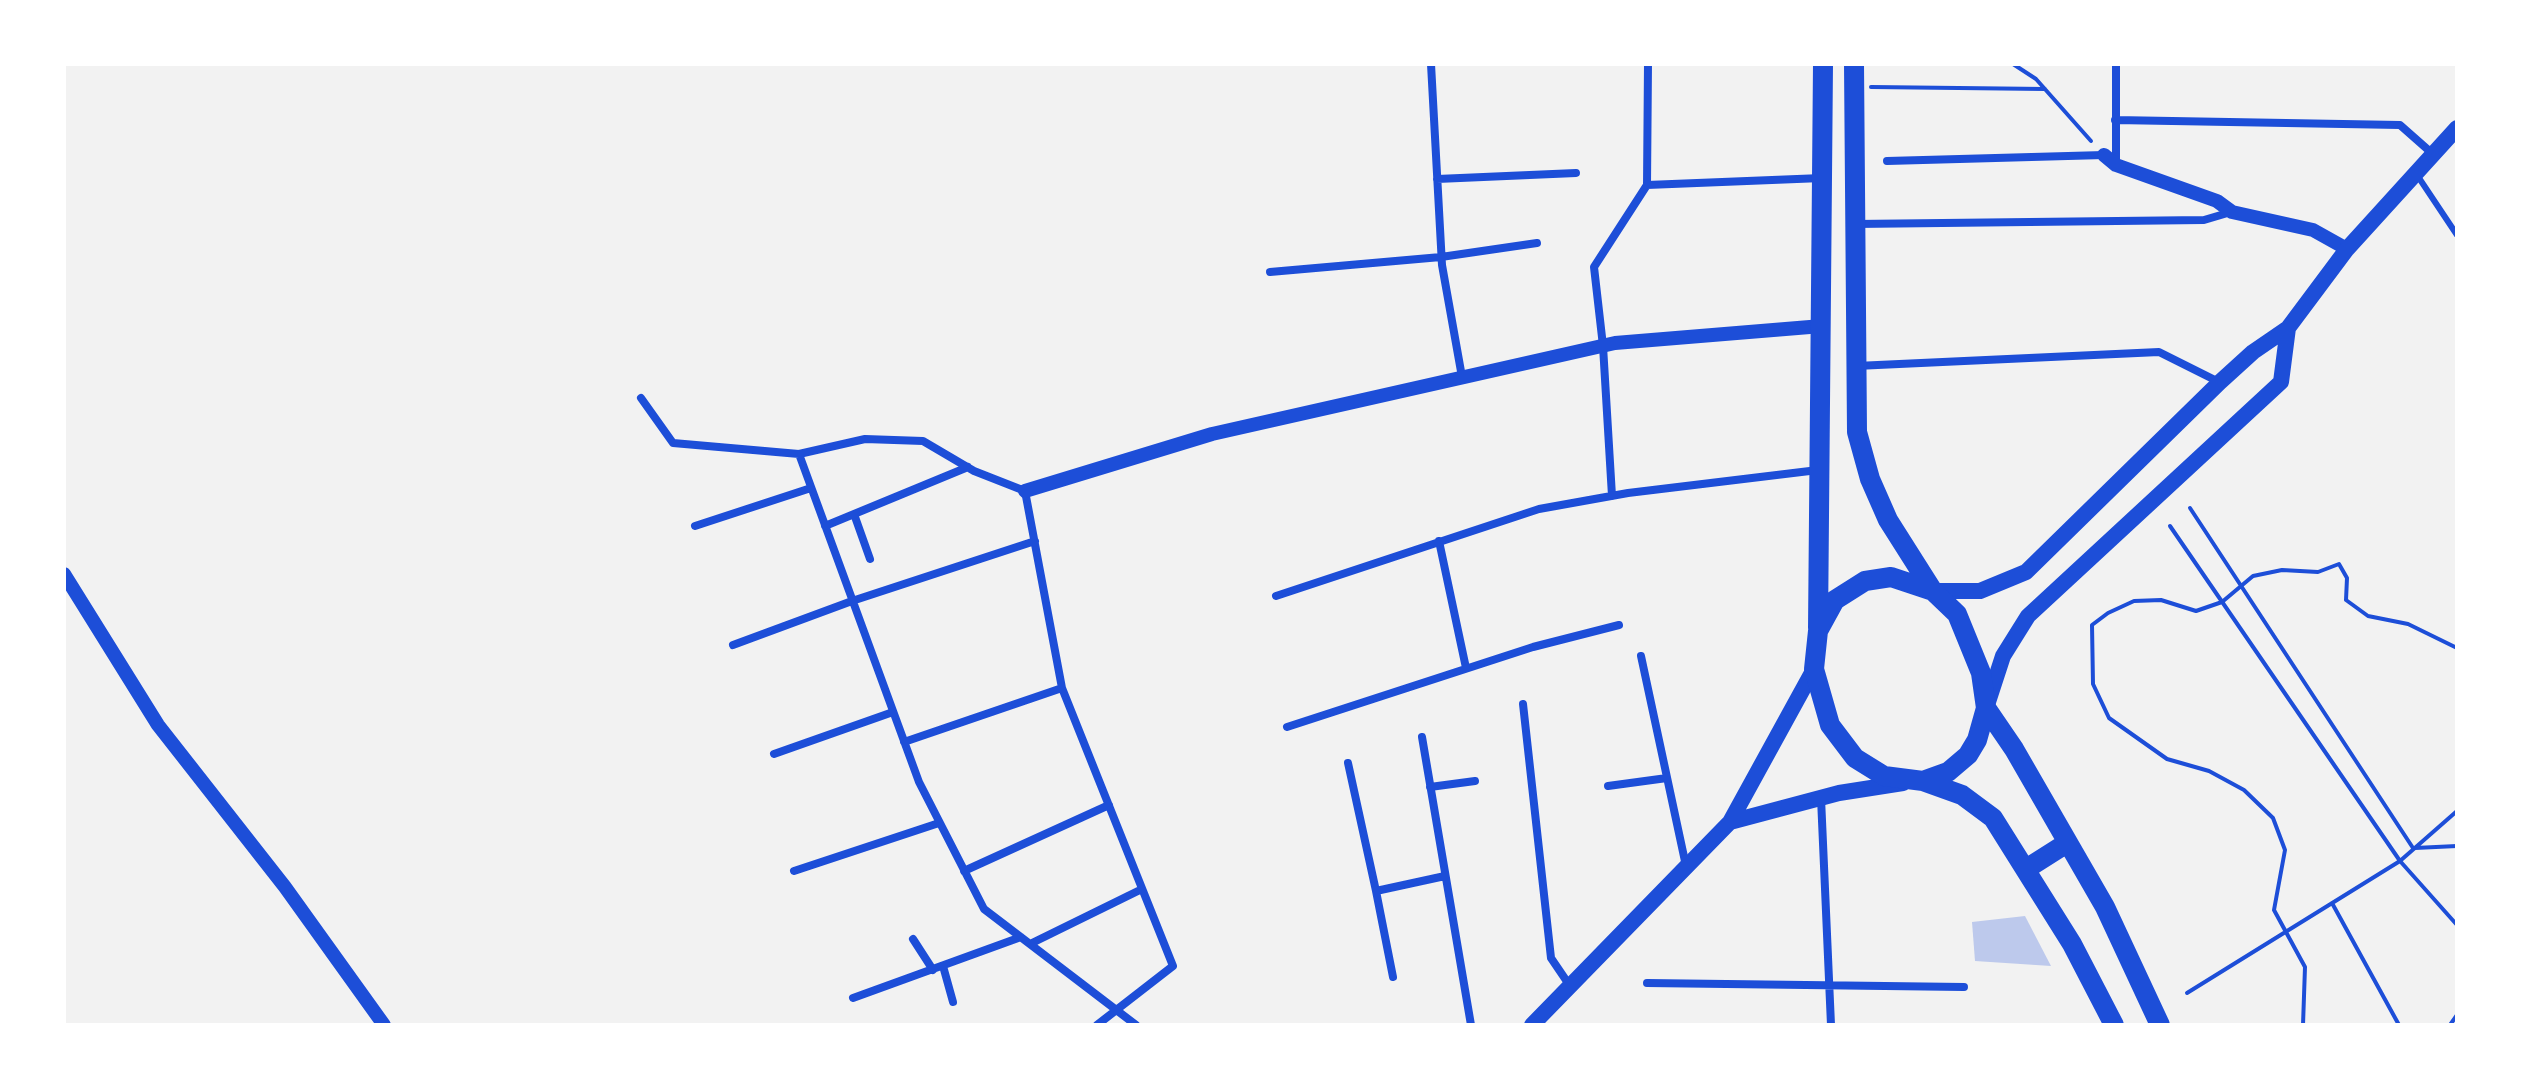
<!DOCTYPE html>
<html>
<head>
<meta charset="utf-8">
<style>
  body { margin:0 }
  #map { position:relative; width:2521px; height:1089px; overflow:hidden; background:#f2f2f2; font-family:Poppins,sans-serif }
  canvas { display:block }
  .frame { position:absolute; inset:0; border:66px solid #fff; pointer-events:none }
</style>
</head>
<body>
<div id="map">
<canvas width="2521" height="1089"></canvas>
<div class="frame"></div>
</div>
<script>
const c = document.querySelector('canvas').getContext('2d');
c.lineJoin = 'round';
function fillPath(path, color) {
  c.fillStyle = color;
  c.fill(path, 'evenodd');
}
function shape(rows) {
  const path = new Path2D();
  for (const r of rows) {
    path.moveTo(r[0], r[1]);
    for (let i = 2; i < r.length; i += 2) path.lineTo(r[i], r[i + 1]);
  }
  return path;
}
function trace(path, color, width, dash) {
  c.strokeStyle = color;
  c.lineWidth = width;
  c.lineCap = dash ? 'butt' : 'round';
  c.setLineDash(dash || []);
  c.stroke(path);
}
const building = shape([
  [2025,916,2051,966,1975,961,1972,922]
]);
const path = shape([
  [2013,64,2036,79,2091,141],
  [1871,87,2045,89],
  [2190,508,2413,848],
  [2170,526,2400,861,2457,925],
  [2415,848,2457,846],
  [2332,903,2399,1025],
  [2187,993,2400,861,2457,811],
  [2303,1025,2305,967,2274,910,2285,850,2273,818,2244,790,2209,771,2167,759,2109,718,2093,684,2092,625,2108,613,2134,601,2161,600,2196,611,2222,602,2253,576,2282,570,2318,572,2339,564,2347,578,2346,600,2368,616,2408,624,2457,648],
  [2450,1025,2457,1015]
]);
const service = shape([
  [2417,175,2457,235]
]);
const minor = shape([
  [1431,64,1442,265,1462,377],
  [2116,64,2116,165],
  [2115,120,2400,125,2434,155],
  [1887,161,2104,155],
  [1437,179,1576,173],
  [1647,185,1822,178],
  [1855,224,2204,220,2231,212],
  [1270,272,1441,257,1537,243],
  [1856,366,2159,352,2219,382],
  [641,398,673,443,799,454,865,439,923,441,974,471,1025,491,1062,688,1173,966,1097,1025],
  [799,454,919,782,984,909,1136,1025],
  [1612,496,1603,346,1594,267,1647,185,1648,64],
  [854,514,870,559],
  [695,526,811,488],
  [825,526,968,467],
  [1439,541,1466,668],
  [1276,596,1539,509,1628,493,1818,470],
  [733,645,852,601,1035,541],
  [1641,656,1686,866],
  [1523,704,1551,958,1570,986],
  [1287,727,1533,647,1619,625],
  [1422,737,1471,1025],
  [904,742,1062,688],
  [774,754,893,712],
  [1348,763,1376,891,1445,876],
  [1608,786,1667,778],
  [1430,787,1475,781],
  [1821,798,1831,1025],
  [794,871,939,823],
  [964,871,1109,805],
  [1376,891,1393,977],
  [913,939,933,970],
  [1030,944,1142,889],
  [943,966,953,1002],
  [1647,983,1964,987],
  [853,998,1021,937]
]);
const tertiary = shape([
  [2104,155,2116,165,2217,201,2232,212,2313,230,2347,249],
  [1025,491,1212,434,1615,343,1822,326],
  [64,574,158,725,285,887,384,1025]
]);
const secondary = shape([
  [1933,591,1980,591,2026,572,2220,382,2253,352,2288,328,2347,249,2457,128],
  [1987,705,2003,656,2028,616,2281,382,2288,328],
  [1730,822,1839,793,1903,783],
  [1532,1025,1730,822,1814,669]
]);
const primary = shape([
  [1854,64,1857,432,1870,479,1888,520,1933,591],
  [1891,577,1933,591,1957,614,1981,673,1986,708,1977,740,1968,755,1948,772,1923,781,1884,776,1855,758,1830,725,1814,669,1818,631,1835,600,1865,581,1891,577],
  [1818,628,1823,64],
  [1986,708,2014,749,2105,907,2160,1025],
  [1923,781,1962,795,1993,818,2072,944,2114,1025],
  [2026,869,2067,843]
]);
fillPath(building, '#bdc9ec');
trace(path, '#1d4ed8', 4);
trace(service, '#1d4ed8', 6);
trace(minor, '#1d4ed8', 8);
trace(tertiary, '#1d4ed8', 14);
trace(secondary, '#1d4ed8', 16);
trace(primary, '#1d4ed8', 20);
</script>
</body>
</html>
